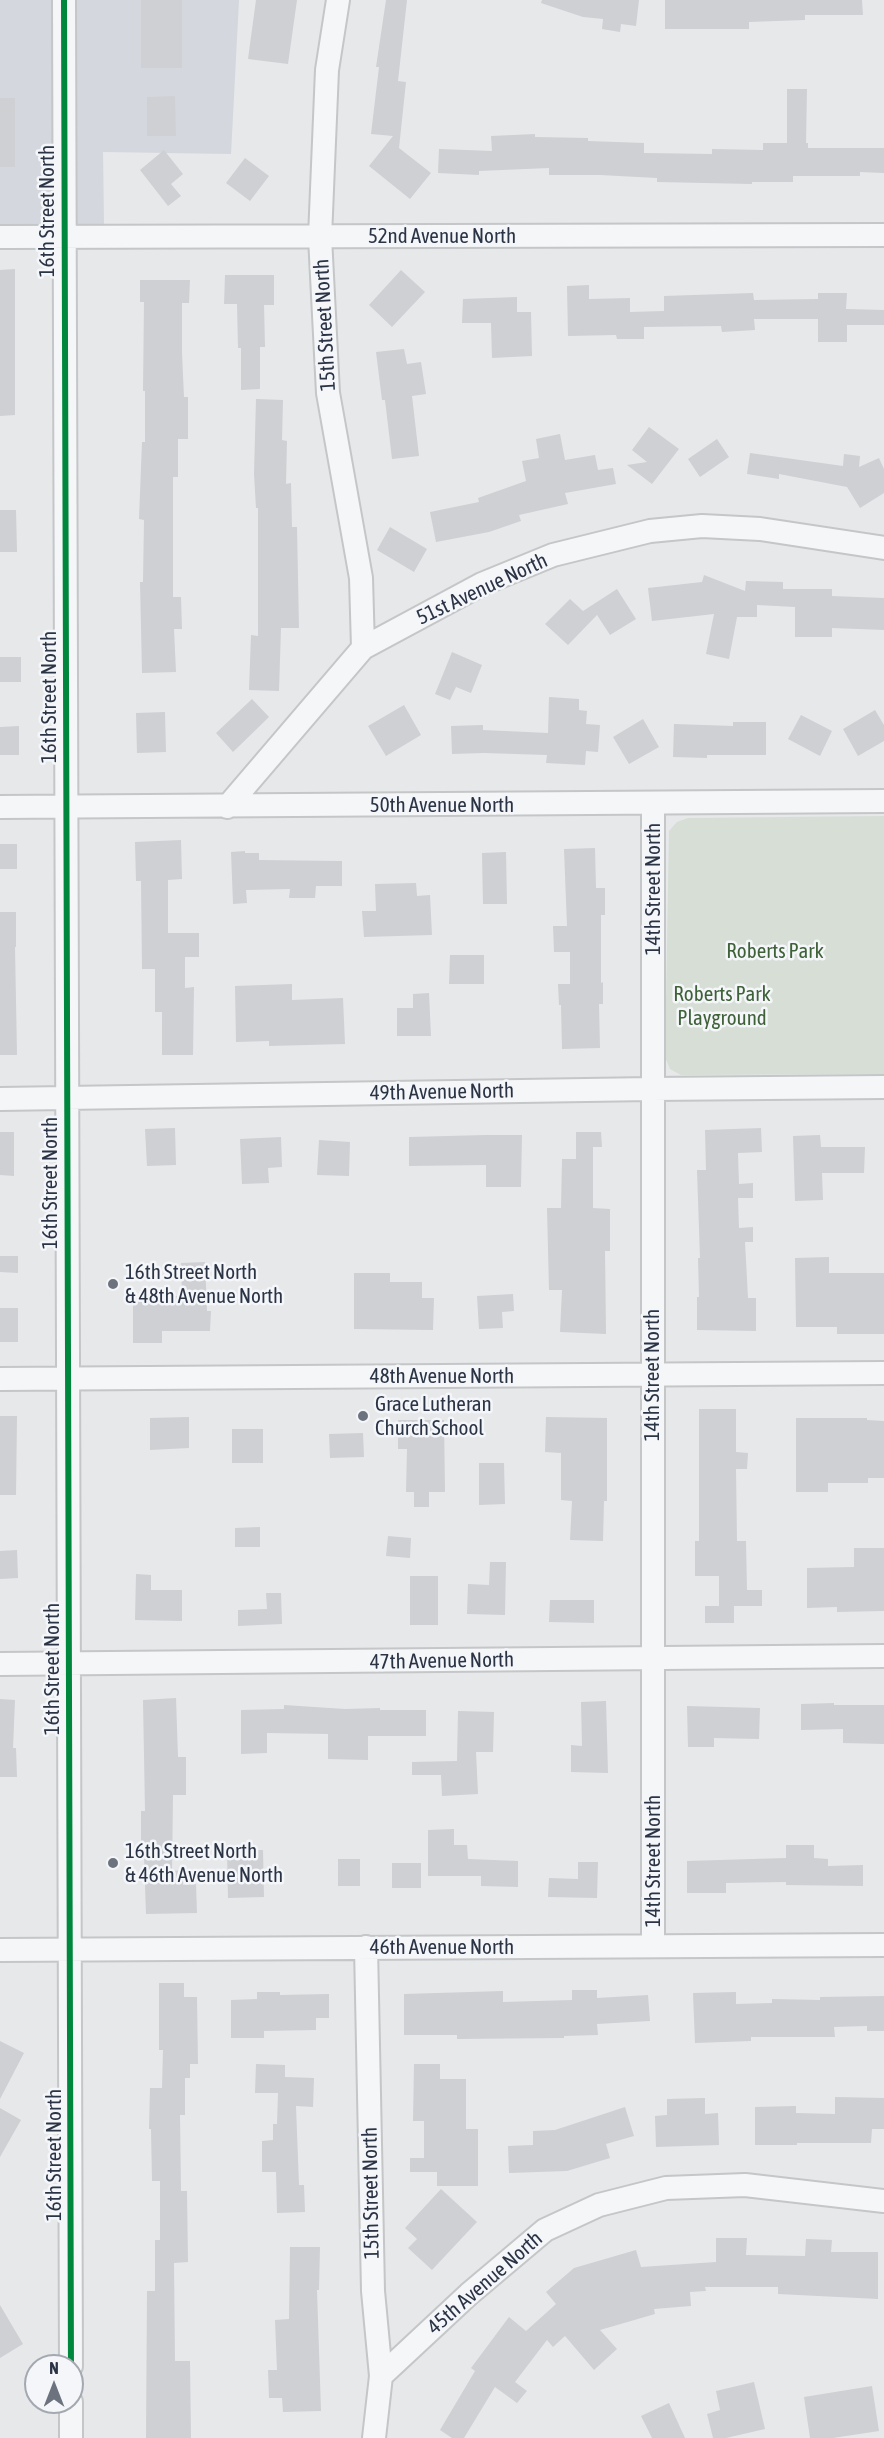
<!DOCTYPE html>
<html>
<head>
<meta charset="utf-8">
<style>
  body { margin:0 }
  #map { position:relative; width:884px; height:2438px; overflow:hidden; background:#e6e8ea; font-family:"Asap Condensed",sans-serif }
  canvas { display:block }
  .north { position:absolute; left:24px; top:2354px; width:60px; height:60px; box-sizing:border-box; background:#f4f6f9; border:2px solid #a4a8b1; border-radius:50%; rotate:0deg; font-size:16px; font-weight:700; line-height:24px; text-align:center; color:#2b3445 }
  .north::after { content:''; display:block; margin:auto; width:21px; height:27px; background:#6c737f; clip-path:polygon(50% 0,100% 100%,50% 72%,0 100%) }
</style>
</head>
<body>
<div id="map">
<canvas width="884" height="2438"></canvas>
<div class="north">N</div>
</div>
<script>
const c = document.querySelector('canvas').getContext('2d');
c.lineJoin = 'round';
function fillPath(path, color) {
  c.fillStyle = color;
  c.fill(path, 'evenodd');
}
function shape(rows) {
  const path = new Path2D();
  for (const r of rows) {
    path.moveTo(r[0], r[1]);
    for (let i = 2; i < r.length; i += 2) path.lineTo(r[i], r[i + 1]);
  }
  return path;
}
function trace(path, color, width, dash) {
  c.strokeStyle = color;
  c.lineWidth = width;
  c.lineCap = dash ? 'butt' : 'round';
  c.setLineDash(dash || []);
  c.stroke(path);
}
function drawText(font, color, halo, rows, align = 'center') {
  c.font = font + ' "Asap Condensed",sans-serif';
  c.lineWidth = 5;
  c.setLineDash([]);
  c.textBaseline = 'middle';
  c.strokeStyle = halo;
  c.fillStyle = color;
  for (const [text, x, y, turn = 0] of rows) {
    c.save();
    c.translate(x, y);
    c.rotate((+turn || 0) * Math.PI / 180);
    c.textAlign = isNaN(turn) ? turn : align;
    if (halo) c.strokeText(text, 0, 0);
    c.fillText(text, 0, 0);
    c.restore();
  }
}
const built = shape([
  [0,0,54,0,54,226,0,226],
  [74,0,239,0,231,154,103,152,104,226,74,226]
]);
const green = shape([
  [884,816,884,1074,681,1075,670,1069,665,1057,669,831,677,822,688,818]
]);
const building = shape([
  [141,0,182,0,182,68,141,68],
  [256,0,297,0,288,64,248,59],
  [386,0,407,0,398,81,406,82,399,148,431,173,410,199,369,166,393,136,371,134,379,67,376,67],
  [542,0,639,0,636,26,621,24,620,32,602,29,603,19,583,17,541,3],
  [665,0,862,0,863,15,805,15,805,20,749,22,749,29,665,29],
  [787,89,807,89,806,143,808,143,808,148,884,148,884,173,860,172,860,176,793,176,793,182,752,182,752,184,657,182,657,178,600,175,549,175,549,168,479,171,479,175,438,173,439,149,492,151,491,136,535,134,535,137,588,138,588,141,644,143,644,153,712,154,712,149,763,150,763,143,787,143],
  [175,96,176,136,147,136,147,97],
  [0,98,15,98,15,167,0,167],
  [164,150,183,174,171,184,181,196,168,206,140,170],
  [245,158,269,176,250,201,226,183],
  [15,269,15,415,0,416,0,270],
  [401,270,425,292,392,327,369,305],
  [225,275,274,275,274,305,264,305,265,347,260,347,260,389,241,390,241,348,238,348,237,304,224,304],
  [140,280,190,280,189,303,182,303,182,353,184,397,188,397,188,439,178,439,178,477,173,477,173,597,181,597,182,629,174,629,176,672,142,673,140,582,143,582,144,520,139,519,142,442,145,442,145,391,143,391,144,302,140,302],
  [589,285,589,299,630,298,630,312,664,311,664,296,753,293,754,300,818,299,818,293,847,293,846,309,884,310,884,325,847,325,847,342,818,342,818,319,754,319,755,330,722,332,721,326,644,327,644,339,617,339,616,335,568,336,567,286],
  [517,297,517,312,531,312,532,356,492,358,491,323,462,323,463,299],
  [404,349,407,364,421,362,426,394,412,396,419,456,392,459,385,400,382,400,376,352],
  [256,399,283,400,282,440,287,441,286,484,291,483,292,527,297,527,299,628,281,628,279,691,249,690,251,635,258,636,258,508,256,508,254,474],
  [649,427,679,449,652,484,627,465,647,462,632,450],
  [560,434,565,460,595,455,598,470,613,468,616,484,565,493,568,504,519,515,521,521,489,532,436,542,430,512,479,502,478,498,526,481,522,461,539,458,536,439],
  [717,439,729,457,700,477,688,459],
  [750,453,843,466,844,454,860,456,859,467,879,458,884,469,884,493,860,508,847,487,779,474,779,479,747,474],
  [0,510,16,510,17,552,0,552],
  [390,527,427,549,414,572,377,550],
  [704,575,745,591,746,581,783,582,783,589,832,589,832,596,884,598,884,630,832,628,832,637,795,637,795,607,757,605,757,617,737,617,729,659,706,654,714,614,652,621,648,588,702,582],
  [617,589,636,619,610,635,597,615,568,645,545,624,570,599,583,611],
  [452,652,482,665,471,693,456,687,450,700,435,694],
  [0,657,21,657,21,682,0,682],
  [549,697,579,699,579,710,587,711,586,724,600,725,598,752,586,751,585,765,546,763,547,755,484,753,452,754,451,726,483,725,483,730,548,733],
  [252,699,269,717,233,752,216,733],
  [404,705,421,735,386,756,368,726],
  [875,710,884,725,884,741,858,756,843,729],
  [165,712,166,752,137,753,136,713],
  [801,715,832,731,820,756,788,739],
  [643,719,659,747,629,764,613,737],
  [733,722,766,722,766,755,707,755,707,758,673,757,674,724,733,726],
  [19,726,19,755,0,755,0,727],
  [181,840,182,879,168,880,168,933,199,933,199,957,185,957,185,988,194,987,193,1055,162,1055,162,1012,155,1012,155,969,142,969,141,881,136,881,135,842],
  [0,844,17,844,17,869,0,869],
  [595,848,596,888,605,888,605,915,601,915,601,983,603,982,603,1004,599,1004,600,1048,562,1049,561,1005,559,1005,558,984,570,984,570,952,554,952,553,926,567,926,564,849],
  [245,851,245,853,259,853,259,860,342,861,342,886,316,886,315,898,289,898,290,889,246,890,247,903,233,904,231,852],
  [506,852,507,904,483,904,482,853],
  [416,883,417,896,430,895,432,935,364,937,362,911,376,911,375,884],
  [0,912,16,912,16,947,15,947,17,1055,0,1055],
  [450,955,484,955,484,984,449,984],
  [292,984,292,1000,343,998,345,1044,269,1046,269,1041,236,1042,235,986],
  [429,993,431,1036,397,1036,397,1008,413,1008,413,994],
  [175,1128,176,1165,147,1166,145,1129],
  [761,1128,762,1152,738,1153,739,1184,753,1183,753,1198,738,1198,739,1228,753,1227,753,1242,745,1242,748,1298,756,1298,756,1331,697,1330,697,1297,699,1297,698,1258,700,1258,697,1170,706,1170,705,1130],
  [0,1132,14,1132,14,1176,0,1175],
  [576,1132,601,1132,602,1147,593,1147,593,1208,610,1209,610,1251,605,1251,606,1334,560,1332,562,1290,549,1290,547,1208,561,1208,562,1159,576,1159],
  [486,1135,522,1135,521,1187,486,1187,486,1165,409,1166,409,1137],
  [820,1135,821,1147,865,1147,864,1173,822,1173,823,1200,795,1201,793,1136],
  [281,1137,282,1167,268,1168,269,1183,242,1184,240,1139],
  [319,1140,350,1142,349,1176,317,1175],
  [0,1256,18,1256,18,1273,0,1272],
  [829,1257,829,1273,884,1273,884,1334,837,1334,837,1327,796,1327,795,1258],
  [205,1262,207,1311,211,1311,210,1331,162,1331,162,1343,133,1343,133,1295,182,1296,181,1263],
  [354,1273,390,1273,390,1282,422,1282,422,1298,434,1298,433,1330,354,1329],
  [513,1294,514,1311,502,1312,503,1328,479,1329,477,1296],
  [0,1308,18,1308,18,1342,0,1342],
  [699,1409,736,1409,736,1452,748,1453,747,1469,736,1469,737,1541,746,1541,747,1590,762,1590,762,1606,734,1606,734,1623,705,1623,705,1606,719,1606,719,1576,695,1576,695,1541,699,1541],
  [0,1416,17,1416,16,1495,0,1495],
  [189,1417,189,1448,150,1450,150,1418],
  [546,1417,607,1418,607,1501,604,1501,603,1541,570,1540,572,1501,561,1500,561,1453,545,1452],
  [796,1418,867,1418,867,1420,884,1421,884,1478,868,1478,868,1483,828,1483,828,1492,796,1492],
  [398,1420,444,1420,445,1492,429,1492,429,1507,414,1507,414,1492,406,1492,407,1449,398,1449],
  [232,1429,263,1429,263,1463,232,1463],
  [363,1433,364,1457,330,1458,329,1434],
  [479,1463,504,1463,505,1504,479,1505],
  [260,1527,260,1547,235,1547,235,1528],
  [388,1536,411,1538,410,1558,386,1556],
  [854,1548,884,1548,884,1611,837,1612,837,1607,807,1608,807,1568,854,1567],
  [17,1550,18,1578,0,1579,0,1551],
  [490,1562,506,1562,505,1615,467,1614,468,1584,489,1585],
  [136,1574,151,1575,151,1590,182,1590,182,1621,135,1620],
  [410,1576,438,1576,438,1625,410,1625],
  [266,1593,281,1593,282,1624,238,1626,238,1610,267,1609],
  [550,1600,594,1600,594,1623,549,1622],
  [176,1698,178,1757,186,1757,186,1795,173,1795,172,1871,183,1870,183,1885,196,1884,197,1913,146,1914,144,1856,141,1856,141,1811,145,1811,143,1700],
  [0,1699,15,1700,13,1748,16,1748,17,1777,0,1777],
  [606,1701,608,1773,571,1772,571,1745,582,1746,581,1702],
  [834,1703,834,1705,884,1705,884,1744,843,1743,843,1729,801,1730,801,1704],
  [284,1705,345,1709,380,1708,380,1710,426,1710,426,1736,368,1736,368,1760,328,1759,328,1734,267,1733,267,1753,241,1754,241,1710,284,1709],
  [687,1706,760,1708,759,1739,714,1738,714,1747,688,1747],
  [458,1711,494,1712,493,1752,476,1752,478,1794,442,1796,441,1775,412,1775,412,1762,457,1761],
  [454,1829,454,1845,467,1845,468,1859,518,1861,518,1887,481,1886,481,1876,428,1876,428,1830],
  [786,1845,814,1845,814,1858,828,1859,828,1866,863,1865,863,1886,786,1885,786,1882,726,1883,726,1893,687,1893,687,1861,786,1858],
  [227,1850,263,1850,264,1897,228,1898],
  [338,1859,360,1859,360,1886,338,1886],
  [578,1862,598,1862,597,1898,548,1897,549,1878,578,1879],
  [392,1863,421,1863,421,1888,392,1888],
  [159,1983,184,1983,184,1997,197,1997,198,2064,190,2064,190,2078,185,2078,185,2115,180,2115,181,2191,187,2191,188,2262,174,2263,175,2361,190,2361,191,2438,146,2438,147,2291,155,2291,155,2240,160,2240,160,2181,152,2181,151,2129,149,2129,150,2088,162,2088,163,2050,159,2050],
  [572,1990,597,1990,597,1998,648,1995,650,2021,597,2024,598,2035,564,2036,564,2038,457,2039,457,2035,404,2035,404,1994,503,1991,503,2002,572,2000],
  [257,1992,280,1992,280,1995,329,1994,329,2018,316,2018,316,2030,264,2031,264,2038,231,2038,231,2000,257,1999],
  [736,1992,736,2004,772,2003,772,1999,820,2000,820,1997,884,1996,884,2031,867,2031,867,2026,834,2027,835,2037,751,2037,751,2041,695,2043,693,1993],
  [0,2041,24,2053,0,2099],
  [256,2064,285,2065,285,2077,314,2078,313,2107,296,2106,299,2185,304,2185,305,2212,277,2213,276,2172,262,2172,262,2141,273,2140,273,2124,277,2124,278,2093,255,2093],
  [414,2064,440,2064,440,2079,466,2079,466,2129,478,2129,478,2186,437,2186,437,2172,410,2172,410,2158,424,2158,424,2121,413,2121],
  [835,2097,884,2098,884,2129,872,2129,871,2143,797,2143,797,2145,755,2145,755,2107,796,2106,796,2113,835,2114],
  [705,2098,705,2114,718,2113,719,2145,656,2147,655,2116,667,2115,667,2099],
  [625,2107,634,2136,606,2144,610,2158,567,2171,509,2173,508,2146,533,2145,533,2131,555,2130],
  [0,2108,21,2120,0,2157],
  [441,2189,477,2222,432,2270,408,2248,417,2239,405,2228],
  [716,2238,747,2238,746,2255,805,2256,806,2239,832,2240,831,2252,878,2252,878,2299,778,2294,778,2287,705,2287,706,2291,690,2292,691,2306,654,2309,655,2314,600,2330,617,2349,594,2370,565,2336,553,2347,547,2340,515,2382,527,2391,517,2403,495,2387,464,2438,452,2438,440,2430,475,2371,471,2368,509,2317,526,2331,556,2304,546,2292,574,2268,636,2250,641,2267,716,2262],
  [290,2247,320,2247,319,2290,317,2290,321,2411,283,2412,282,2398,269,2398,268,2370,277,2370,275,2320,289,2319],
  [0,2305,23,2344,0,2358],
  [754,2382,765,2429,726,2438,713,2438,707,2414,720,2410,716,2391],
  [872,2386,879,2431,833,2438,810,2438,804,2397],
  [669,2403,685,2438,652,2438,641,2416]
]);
const minor = shape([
  [64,0,71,2366],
  [338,0,327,70,320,237,328,393,361,578,363,648],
  [0,237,884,235],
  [0,807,884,801],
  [227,807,363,648,482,584,553,555,650,531,702,526,760,529,884,548],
  [0,1099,651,1089,884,1087],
  [0,1379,884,1373],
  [0,1664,884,1656],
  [653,1946,653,803],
  [366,1947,373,2291,381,2376,374,2438],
  [0,1950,884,1945],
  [381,2376,469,2294,545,2230,599,2205,666,2188,745,2185,884,2201],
  [71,2402,71,2438]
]);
const cycleway = shape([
  [64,0,71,2366]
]);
const markers = [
  [113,1284,6,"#6c737f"],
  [363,1416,6,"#6c737f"],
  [113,1863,6,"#6c737f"]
];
const streetNames = [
  ["16th Street North",47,211,-90],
  ["52nd Avenue North",442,236],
  ["15th Street North",325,325,-93],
  ["51st Avenue North",482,589,-25],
  ["16th Street North",49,697,-90],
  ["50th Avenue North",442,805],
  ["14th Street North",653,889,-90],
  ["49th Avenue North",442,1092,-1],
  ["16th Street North",50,1183,-90],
  ["14th Street North",652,1375,-90],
  ["48th Avenue North",442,1376],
  ["47th Avenue North",442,1661,-1],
  ["16th Street North",52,1669,-90],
  ["14th Street North",653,1861,-90],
  ["46th Avenue North",442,1947],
  ["16th Street North",54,2155,-90],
  ["15th Street North",371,2193,-91],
  ["45th Avenue North",485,2283,-41]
];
const parkNames = [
  ["Roberts Park",775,951],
  ["Roberts Park",722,994],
  ["Playground",722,1018]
];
const poiNames = [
  ["16th Street North",125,1272],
  ["& 48th Avenue North",125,1296],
  ["Grace Lutheran",375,1404],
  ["Church School",375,1428],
  ["16th Street North",125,1851],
  ["& 46th Avenue North",125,1875]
];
fillPath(built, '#d4d7dd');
fillPath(green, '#d6ded6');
fillPath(building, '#ced0d3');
trace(minor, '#c4c6c8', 26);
trace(minor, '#f5f6f7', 22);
trace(cycleway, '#00873e', 6);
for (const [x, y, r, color] of markers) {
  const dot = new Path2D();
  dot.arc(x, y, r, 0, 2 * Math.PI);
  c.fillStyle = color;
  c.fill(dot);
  trace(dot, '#f4f6f9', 2);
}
drawText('21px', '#2b3445', '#f4f6f9', streetNames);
drawText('21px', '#3f6138', '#f4f6f9', parkNames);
drawText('21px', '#2b3445', '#f4f6f9', poiNames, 'left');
</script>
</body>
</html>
